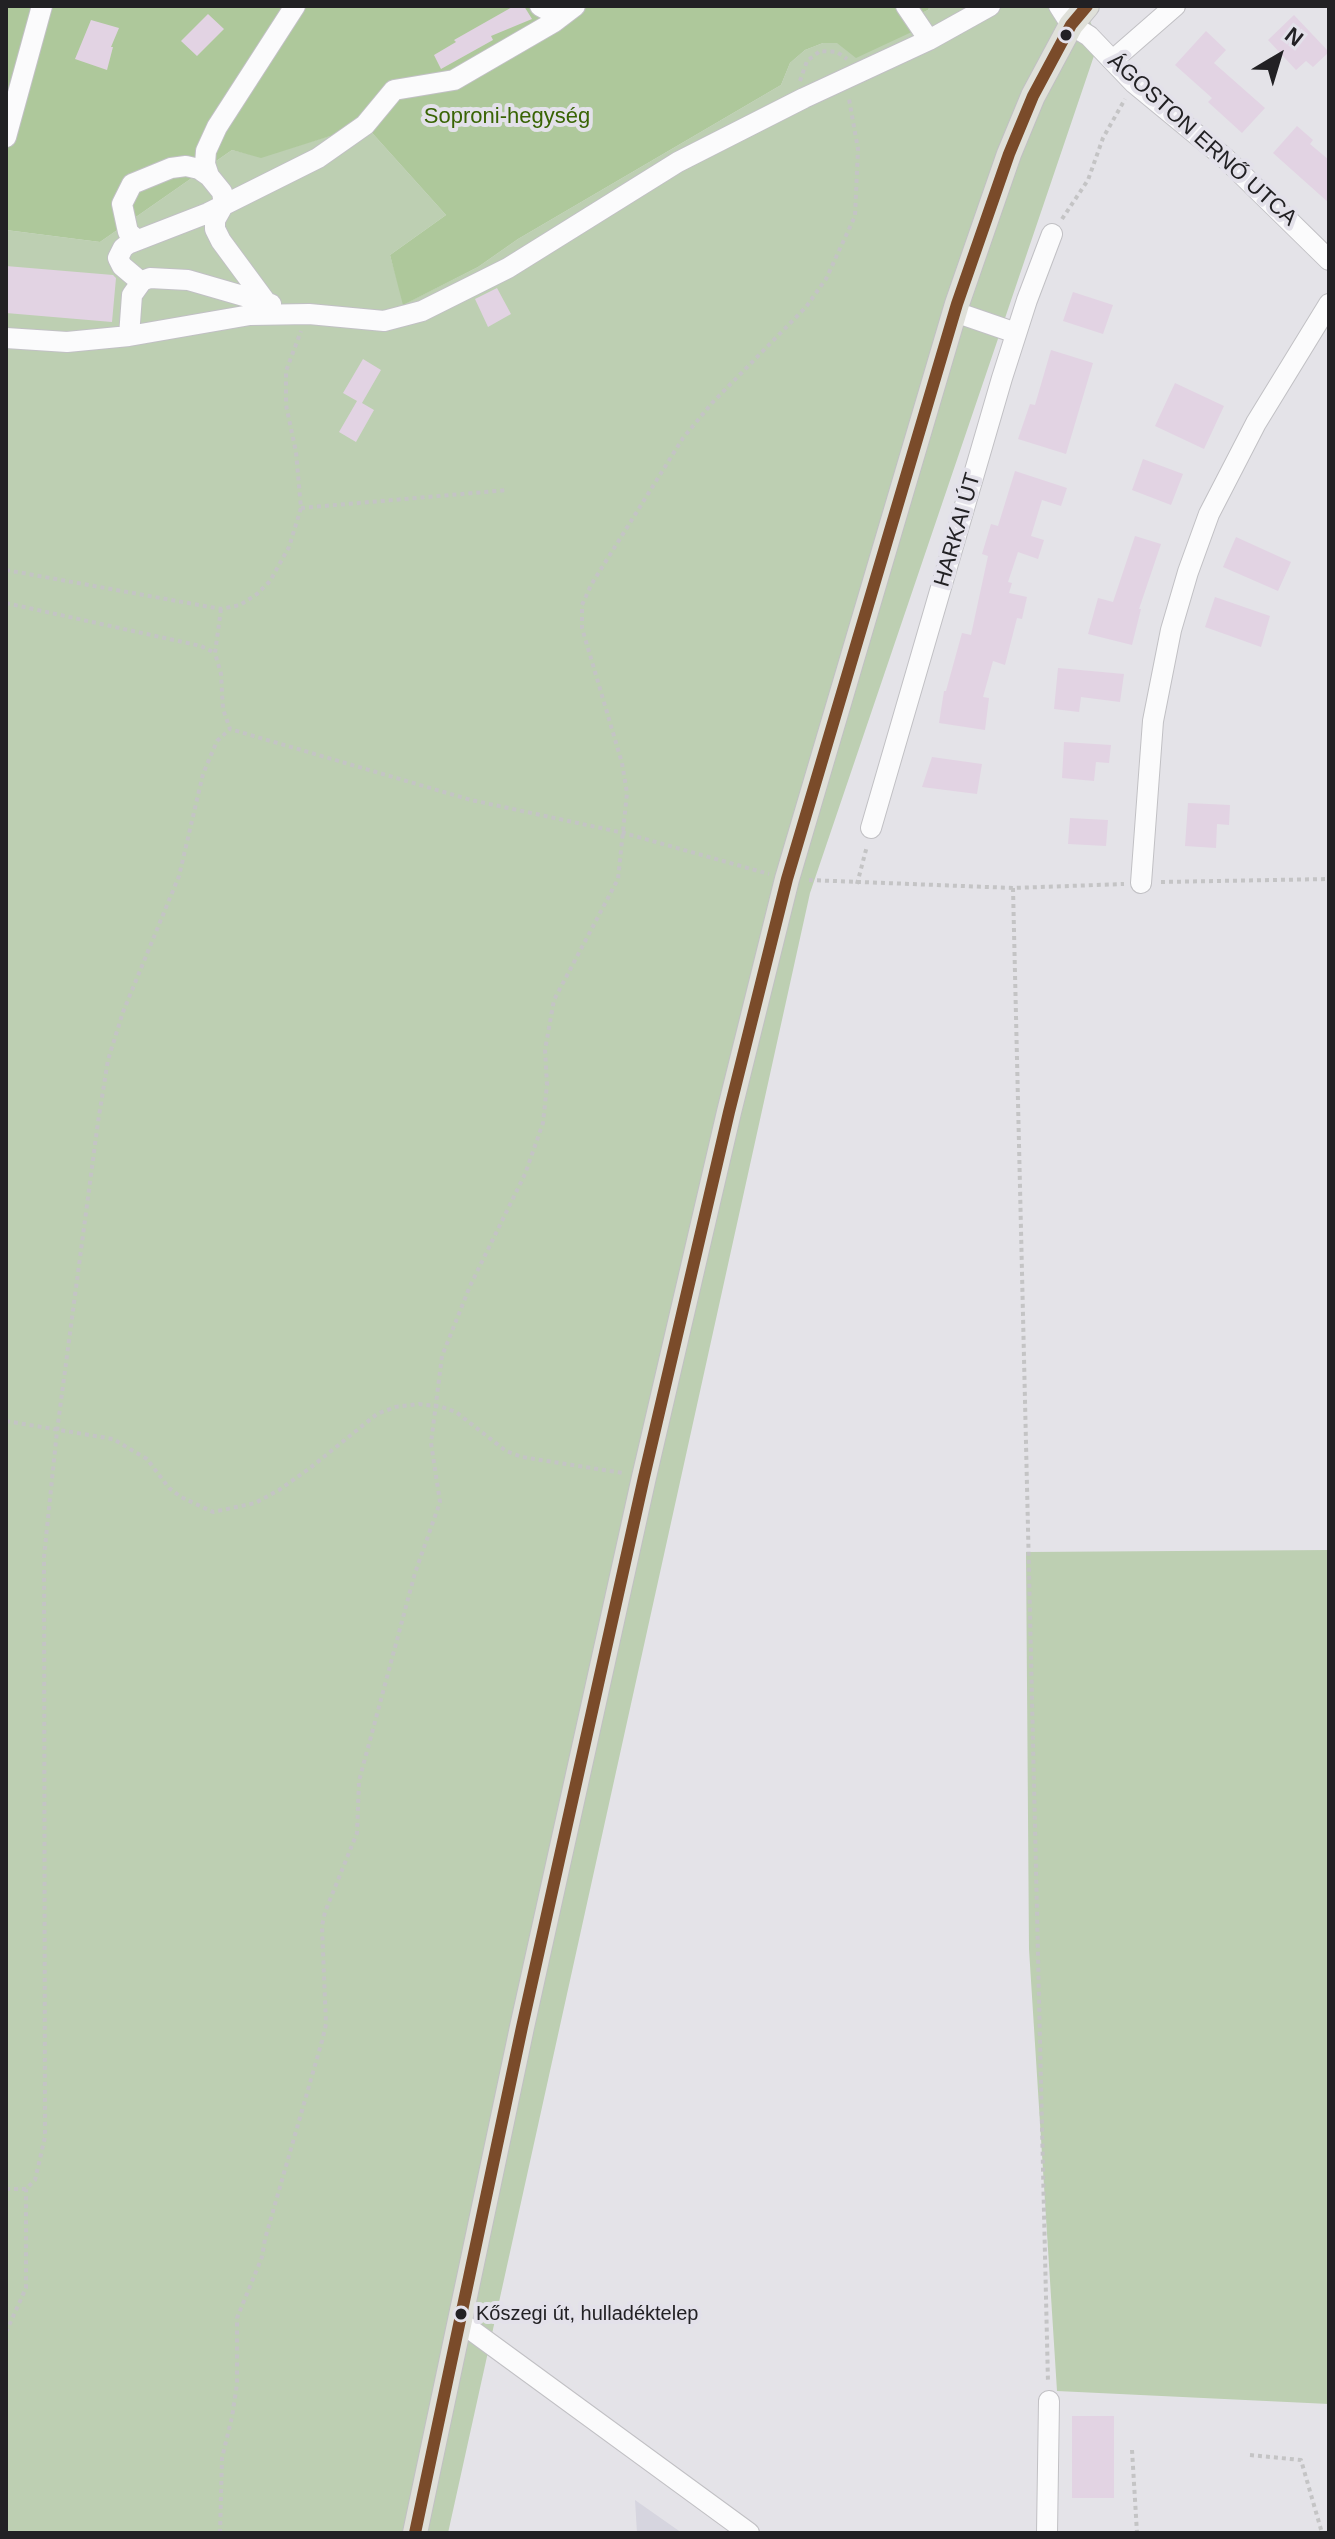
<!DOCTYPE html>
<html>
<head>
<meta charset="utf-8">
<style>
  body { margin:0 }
  #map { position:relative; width:1335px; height:2539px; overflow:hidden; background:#e4e3e8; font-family:Helvetica,sans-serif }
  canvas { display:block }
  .frame { position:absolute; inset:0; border:8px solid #222124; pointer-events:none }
  .north { position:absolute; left:1239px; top:16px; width:80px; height:80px; -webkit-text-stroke:6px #e3e1ea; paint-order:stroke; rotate:38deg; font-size:22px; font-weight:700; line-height:32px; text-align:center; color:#222124 }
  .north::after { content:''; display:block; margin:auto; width:28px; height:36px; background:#222124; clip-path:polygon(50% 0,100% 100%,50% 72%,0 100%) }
</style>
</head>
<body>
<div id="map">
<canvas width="1335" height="2539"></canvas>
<div class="frame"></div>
<div class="north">N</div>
</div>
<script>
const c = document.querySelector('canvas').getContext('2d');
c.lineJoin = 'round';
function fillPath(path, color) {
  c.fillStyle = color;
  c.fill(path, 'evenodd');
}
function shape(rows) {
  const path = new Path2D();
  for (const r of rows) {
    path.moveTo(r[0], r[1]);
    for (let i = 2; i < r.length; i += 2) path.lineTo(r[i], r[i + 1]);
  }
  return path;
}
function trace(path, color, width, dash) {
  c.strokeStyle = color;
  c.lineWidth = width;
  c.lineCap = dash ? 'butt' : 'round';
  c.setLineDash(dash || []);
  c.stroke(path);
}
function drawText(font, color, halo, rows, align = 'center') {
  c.font = font + ' Helvetica,sans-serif';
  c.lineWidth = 8;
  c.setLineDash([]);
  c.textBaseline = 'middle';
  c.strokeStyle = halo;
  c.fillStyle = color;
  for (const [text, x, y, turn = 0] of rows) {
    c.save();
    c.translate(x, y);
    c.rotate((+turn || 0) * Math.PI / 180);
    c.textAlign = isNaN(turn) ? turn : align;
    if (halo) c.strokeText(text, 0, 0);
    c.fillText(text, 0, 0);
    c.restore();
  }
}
const built = shape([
  [635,2500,682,2533,637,2533]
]);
const green = shape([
  [930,6,1083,6,1099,41,810,893,448,2533,6,2533,6,230,100,242,232,150,261,157,365,125,446,215,390,255,404,304,478,267,518,239,781,85,790,63,805,50,823,43,837,43,908,19,928,10],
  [1329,1550,1329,2404,1057,2391,1029,1949,1026,1552]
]);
const forest = shape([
  [6,6,930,6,928,10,909,19,916,30,856,58,837,43,823,43,805,50,790,63,781,85,518,239,478,267,403,305,390,255,446,215,365,125,261,158,232,150,100,242,6,230]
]);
const building = shape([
  [514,6,524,6,532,19,491,36,493,40,441,69,434,55,456,42,454,40],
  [208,14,224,29,197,56,181,41],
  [1294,15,1329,52,1313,67,1306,61,1296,70,1268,40],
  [91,20,119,28,111,47,113,47,107,70,75,59],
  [1206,31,1226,50,1214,63,1265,108,1242,133,1208,102,1212,98,1175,65],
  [1297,126,1313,140,1310,144,1329,160,1329,203,1273,153],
  [6,266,113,275,116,278,112,322,6,313],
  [497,288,511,314,488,327,475,299],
  [1073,292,1113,305,1103,334,1063,321],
  [1051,350,1093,363,1066,454,1018,439,1030,404,1035,405],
  [363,359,381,370,362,403,374,410,356,442,339,432,357,401,343,393],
  [1175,383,1224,406,1204,449,1155,426],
  [1143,459,1183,474,1171,505,1132,490],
  [1015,471,1067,488,1061,506,1042,500,1031,536,1044,540,1038,559,1018,552,1008,582,1012,583,1009,593,1027,597,1022,619,1017,618,1005,665,993,661,983,697,989,698,985,730,939,723,944,691,946,691,962,633,971,635,988,556,982,554,991,524,998,526],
  [1135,536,1161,544,1139,609,1141,609,1132,645,1088,634,1098,598,1113,602],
  [1236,537,1291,562,1278,591,1223,567],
  [1215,597,1270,616,1261,647,1205,627],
  [1058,668,1124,674,1120,702,1081,697,1079,712,1054,709],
  [1064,742,1111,745,1109,763,1096,762,1094,781,1062,778],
  [932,757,982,764,977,794,922,787],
  [1188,803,1230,805,1229,825,1217,824,1216,848,1185,846],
  [1070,818,1108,820,1106,846,1068,844],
  [1072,2416,1114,2416,1114,2498,1072,2498]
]);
const path = shape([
  [800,81,807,61,820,51,837,52,847,59],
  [1062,219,1088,180,1103,138,1125,99],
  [301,508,508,490],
  [6,570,221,609,240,605,257,594,270,581,289,547,301,508,296,452,286,405,286,371,301,331],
  [6,603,201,646,215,653],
  [221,609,215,653,221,674,223,709,230,729,471,800,624,833,769,874],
  [809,880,1013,888,1124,884],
  [1161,882,1329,879],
  [857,884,867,846],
  [1013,888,1048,2383],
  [6,1421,113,1439,147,1459,169,1488,181,1497,213,1512,255,1503,279,1490,310,1468,377,1414,395,1407,419,1404,442,1407,456,1412,506,1451,522,1457,623,1473],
  [6,2189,26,2189,35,2180,45,2137,44,1557,57,1431,98,1122,108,1060,123,1012,179,876,203,774,217,741,230,729],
  [6,2332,26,2288,26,2189],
  [1132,2450,1137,2533],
  [1250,2455,1301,2460,1322,2533],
  [220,2533,222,2458,232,2417,237,2384,237,2318,262,2257,265,2239,322,2041,326,2024,322,1926,325,1912,357,1833,359,1781,415,1573,440,1502,431,1443,442,1356,470,1286,525,1174,543,1123,547,1085,545,1050,554,1000,618,879,627,793,622,763,582,628,582,605,591,585,683,438,712,403,806,307,826,279,855,216,858,149,849,99]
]);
const minor = shape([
  [540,6,560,17],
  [906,6,929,40],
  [1059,6,1071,25,1089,36,1134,83,1225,158,1329,260],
  [1113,60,1175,6],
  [6,137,42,6],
  [209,176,205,164,206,151,217,127,295,6],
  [137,240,128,232,122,204,132,184,171,168,186,166,199,169,209,176,222,192,224,204,215,220,215,229,221,241,266,302],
  [141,282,122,266,118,258,123,248,128,244,208,213,318,158,365,125,394,90,454,80,554,22,575,6],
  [955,312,1016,333],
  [129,336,132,295,142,281,150,278,188,280,271,304],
  [6,338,67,342,129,336,250,315,309,314,384,321,422,311,508,268,678,162,804,98,929,40,990,6],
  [871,828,1002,378,1027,300,1052,234],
  [1141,883,1153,721,1171,630,1188,572,1209,514,1256,423,1329,304],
  [459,2321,749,2533],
  [1047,2533,1049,2401]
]);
const major = shape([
  [415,2533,522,2027,644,1477,729,1112,787,879,957,304,1009,154,1033,96,1071,25,1087,6]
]);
const bus1 = shape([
  [415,2533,522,2027,644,1477,729,1112,787,879,957,304,1009,154,1033,96,1071,25,1087,6]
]);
const markers = [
  [1066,35,7,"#222124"],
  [461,2314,7,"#222124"]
];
const busNames = [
  ["Kőszegi út, hulladéktelep",476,2314]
];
const parkNames = [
  ["Soproni-hegység",507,117]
];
const streetNames = [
  ["ÁGOSTON ERNŐ UTCA",1202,140,42],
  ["HARKAI ÚT",958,530,-74]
];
fillPath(built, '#d6d5df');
fillPath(green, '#bdcfb2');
fillPath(forest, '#aec89b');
fillPath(building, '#e2d3e3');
trace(minor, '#c1c0c4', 22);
trace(major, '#c1c0c3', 26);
trace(path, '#c4c4c5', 4, [4, 4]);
trace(minor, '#fbfbfc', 20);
trace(major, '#dfe0d9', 24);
trace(bus1, '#7a4b2a', 12);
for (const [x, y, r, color] of markers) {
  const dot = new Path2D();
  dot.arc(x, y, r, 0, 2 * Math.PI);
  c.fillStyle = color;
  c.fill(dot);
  trace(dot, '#e3e1ea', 3);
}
drawText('20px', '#222124', '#e3e1ea', busNames, 'left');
drawText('22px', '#396405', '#e3e1ea', parkNames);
drawText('22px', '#222124', '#e3e1ea', streetNames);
</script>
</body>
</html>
